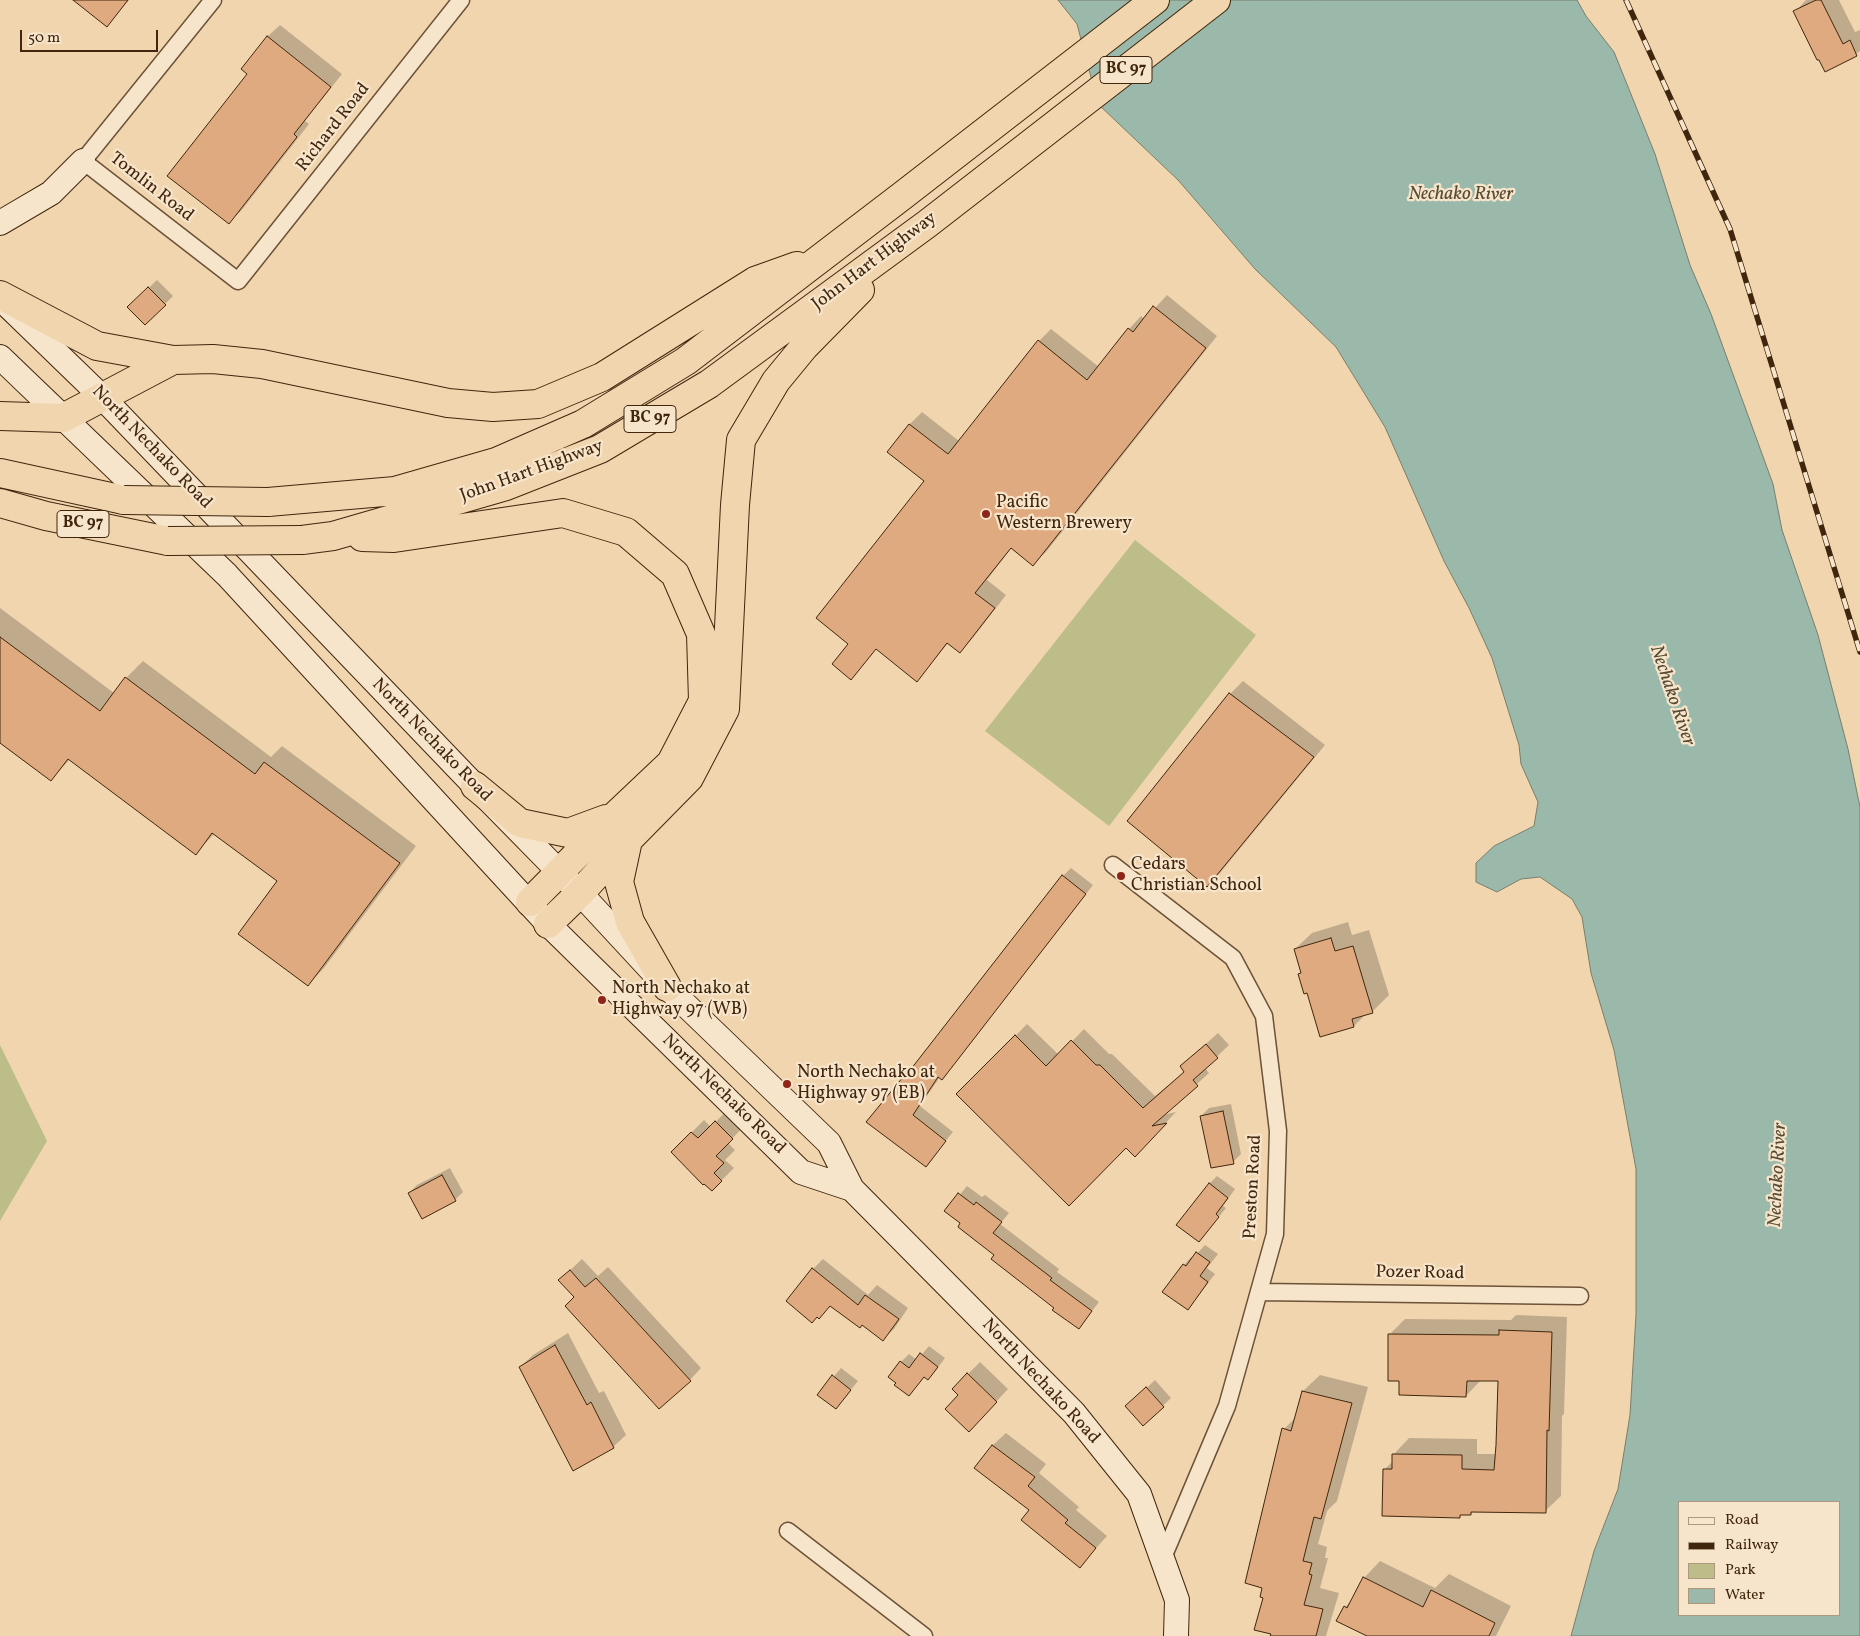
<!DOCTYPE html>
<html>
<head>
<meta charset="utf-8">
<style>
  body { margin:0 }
  #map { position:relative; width:1860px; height:1636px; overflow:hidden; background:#f1d5af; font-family:Vollkorn,serif }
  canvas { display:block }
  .legend { position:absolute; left:1678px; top:1501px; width:162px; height:115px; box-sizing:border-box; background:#f6e4cb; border:1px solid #ad987f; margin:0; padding:6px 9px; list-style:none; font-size:15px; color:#40260d }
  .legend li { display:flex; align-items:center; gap:10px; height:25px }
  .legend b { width:25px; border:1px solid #ad987f }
  .scale { position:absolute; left:20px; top:30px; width:138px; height:22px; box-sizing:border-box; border:2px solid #40260d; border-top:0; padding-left:6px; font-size:15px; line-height:18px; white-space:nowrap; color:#40260d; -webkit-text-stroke:4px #f6e4cb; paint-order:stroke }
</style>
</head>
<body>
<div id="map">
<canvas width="1860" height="1636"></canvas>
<ul class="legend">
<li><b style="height:6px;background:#f6e4cb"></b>Road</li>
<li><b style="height:6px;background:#40260d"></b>Railway</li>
<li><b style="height:14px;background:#bcbd89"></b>Park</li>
<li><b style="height:14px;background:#9bb9aa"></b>Water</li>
</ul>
<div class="scale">50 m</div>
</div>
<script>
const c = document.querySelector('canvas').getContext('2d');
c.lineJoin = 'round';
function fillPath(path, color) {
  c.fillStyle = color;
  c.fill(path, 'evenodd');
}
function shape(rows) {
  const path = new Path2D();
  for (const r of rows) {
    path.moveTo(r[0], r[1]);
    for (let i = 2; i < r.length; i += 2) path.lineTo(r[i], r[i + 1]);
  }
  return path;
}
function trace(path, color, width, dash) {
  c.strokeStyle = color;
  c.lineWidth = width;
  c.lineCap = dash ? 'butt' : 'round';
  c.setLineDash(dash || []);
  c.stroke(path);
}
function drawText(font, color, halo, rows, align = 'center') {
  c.font = font + ' Vollkorn,serif';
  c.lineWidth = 4.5;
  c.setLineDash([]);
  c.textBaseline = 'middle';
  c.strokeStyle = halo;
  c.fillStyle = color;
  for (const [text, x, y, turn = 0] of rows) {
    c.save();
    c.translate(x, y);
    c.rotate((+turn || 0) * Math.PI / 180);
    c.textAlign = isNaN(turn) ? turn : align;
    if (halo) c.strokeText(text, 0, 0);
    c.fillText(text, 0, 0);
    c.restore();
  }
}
const green = shape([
  [1135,540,1256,635,1109,826,985,731],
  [0,1045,47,1141,0,1221]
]);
const water = shape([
  [1058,0,1577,0,1586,16,1614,52,1655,154,1690,265,1711,314,1773,484,1782,530,1818,635,1848,749,1860,807,1860,1636,1571,1636,1594,1551,1618,1489,1630,1415,1636,1315,1636,1169,1614,1050,1591,973,1582,917,1572,899,1540,877,1521,879,1497,892,1476,882,1476,863,1494,846,1534,826,1538,802,1521,764,1519,745,1492,658,1469,608,1444,561,1385,427,1336,347,1255,269,1178,180,1098,104,1077,24,1058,0],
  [1679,1502,1839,1502,1839,1615,1679,1615,1679,1502]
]);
const shadow = shape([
  [75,0,129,0,107,25],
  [1806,0,1839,0,1855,32,1860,30,1860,51,1856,54,1825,70,1795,12],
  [280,25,342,74,305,121,309,124,241,211,228,223,249,74,267,37],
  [157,280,173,296,145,324,129,307],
  [1167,295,1217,336,1046,552,1033,564,1012,547,987,580,1006,595,972,639,960,651,949,642,917,680,877,648,851,678,850,644,926,481,889,451,910,424,922,412,959,441,1039,341,1051,329,1099,367,1129,329,1141,316,1145,319],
  [0,608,114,693,126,678,143,661,271,757,282,746,416,846,324,968,308,985,279,881,215,833,196,853,70,759,51,780,0,742],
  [1243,681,1325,745,1220,873,1207,885,1129,821,1230,694],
  [1071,868,1093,885,949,1070,940,1077,920,1106,953,1132,925,1166,868,1122,912,1070,1063,876],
  [1348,922,1352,935,1369,930,1389,995,1372,1012,1366,1014,1354,1026,1308,992,1299,975,1302,972,1295,949,1312,933],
  [1027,1024,1059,1055,1084,1029,1109,1054,1112,1054,1155,1096,1185,1071,1181,1066,1218,1033,1229,1045,1205,1068,1209,1073,1163,1115,1176,1112,1156,1133,1126,1147,958,1094],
  [1231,1104,1241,1154,1233,1162,1201,1116,1209,1108],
  [728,1109,744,1126,728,1143,735,1150,725,1160,734,1168,712,1190,672,1152,704,1120,711,1127],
  [450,1168,463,1192,455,1200,409,1193,417,1185],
  [1217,1176,1235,1189,1223,1206,1226,1208,1199,1241,1209,1184],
  [967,1186,982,1197,985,1195,1009,1213,1000,1224,1059,1269,1057,1272,1099,1302,1079,1328,962,1223,946,1211],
  [1205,1245,1218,1254,1207,1268,1215,1274,1188,1309,1184,1265,1191,1257,1193,1258],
  [582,1259,598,1276,608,1267,701,1368,690,1380,575,1297,560,1280],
  [823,1259,868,1295,877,1285,908,1308,894,1329,883,1339,863,1324,831,1305,819,1317,813,1269],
  [1516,1315,1567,1317,1564,1414,1562,1416,1561,1496,1545,1511,1474,1510,1471,1514,1462,1514,1459,1516,1384,1470,1393,1461,1394,1454,1409,1438,1477,1439,1477,1454,1497,1454,1499,1380,1481,1380,1466,1396,1400,1380,1389,1335,1405,1319,1511,1320],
  [568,1333,599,1393,604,1391,626,1435,613,1447,520,1367,533,1355],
  [929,1346,945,1358,936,1370,928,1378,925,1376,909,1395,901,1362,909,1354,917,1360],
  [980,1362,1008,1389,981,1418,960,1395,968,1374],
  [841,1368,858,1381,836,1408,819,1394],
  [1320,1375,1368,1387,1337,1501,1327,1511,1318,1544,1327,1547,1325,1558,1328,1558,1320,1588,1339,1593,1326,1636,1271,1636,1272,1633,1264,1597,1284,1429,1297,1416,1303,1391],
  [1155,1380,1171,1398,1143,1425,1135,1399],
  [1006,1433,1046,1464,1039,1473,1079,1507,1076,1510,1107,1536,1080,1566,1031,1510,976,1468,993,1445],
  [1380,1561,1435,1588,1449,1574,1511,1606,1496,1636,1369,1636,1345,1607,1353,1599,1364,1578]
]);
const building = shape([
  [73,0,128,0,107,27,73,0],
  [1816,0,1821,0,1843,44,1850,40,1857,56,1825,72,1819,60,1817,60,1793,11,1816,0],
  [267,36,331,87,294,134,297,137,229,224,167,176,247,74,241,69,267,36],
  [148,287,166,305,145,325,127,307,148,287],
  [1153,306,1206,348,1033,566,1011,548,975,593,995,608,960,653,947,643,917,682,876,649,851,680,832,664,848,644,816,618,924,481,887,452,909,424,948,454,1038,340,1087,380,1128,328,1133,332,1153,306],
  [0,637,100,711,125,677,255,774,264,762,400,863,308,986,238,934,277,881,212,833,196,855,68,759,51,781,0,743,0,637],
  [1229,693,1314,757,1207,887,1127,821,1229,693],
  [1062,875,1086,894,942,1080,938,1077,913,1115,946,1141,926,1167,866,1122,903,1077,904,1078,1062,875],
  [1331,938,1335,951,1353,946,1373,1013,1352,1019,1354,1027,1320,1037,1307,993,1304,994,1298,974,1301,973,1294,949,1331,938],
  [1015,1035,1046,1066,1071,1040,1096,1065,1100,1065,1143,1108,1184,1072,1180,1066,1206,1044,1218,1058,1193,1080,1198,1086,1152,1126,1167,1123,1135,1157,1126,1148,1069,1206,956,1094,1015,1035],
  [1223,1111,1234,1164,1211,1168,1200,1116,1223,1111],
  [715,1121,733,1139,716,1156,724,1163,714,1173,722,1181,712,1191,704,1184,703,1185,671,1152,691,1132,698,1138,715,1121],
  [442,1175,456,1201,422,1219,408,1193,442,1175],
  [1209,1183,1228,1198,1216,1214,1219,1217,1199,1242,1176,1225,1209,1183],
  [958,1193,974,1205,976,1202,1002,1222,993,1233,1052,1278,1050,1280,1092,1311,1079,1329,1052,1310,1054,1308,991,1259,994,1255,958,1227,960,1223,944,1211,958,1193],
  [1196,1252,1210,1262,1200,1276,1208,1282,1188,1310,1162,1292,1183,1264,1186,1266,1196,1252],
  [812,1268,858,1305,865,1295,899,1319,883,1341,862,1325,860,1328,830,1306,819,1319,817,1317,812,1323,786,1301,812,1268],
  [570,1270,585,1287,596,1278,691,1381,659,1409,565,1306,574,1297,558,1280,570,1270],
  [1499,1330,1552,1332,1549,1431,1547,1430,1546,1513,1471,1512,1471,1515,1460,1515,1460,1518,1382,1516,1383,1469,1392,1469,1392,1454,1462,1455,1462,1469,1494,1470,1496,1445,1498,1381,1467,1381,1466,1397,1399,1395,1399,1381,1388,1381,1388,1334,1499,1335,1499,1330],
  [555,1345,587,1405,591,1402,614,1448,573,1471,519,1367,555,1345],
  [920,1353,938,1367,928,1380,924,1377,909,1396,894,1385,896,1383,888,1377,900,1361,909,1368,920,1353],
  [967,1373,997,1402,969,1432,945,1409,958,1395,952,1389,967,1373],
  [832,1375,851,1390,836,1409,817,1395,832,1375],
  [1146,1387,1164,1407,1143,1426,1125,1406,1146,1387],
  [1302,1391,1352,1403,1321,1519,1314,1517,1303,1561,1312,1563,1309,1574,1312,1575,1304,1605,1323,1609,1316,1636,1270,1636,1271,1634,1254,1630,1263,1598,1260,1597,1262,1588,1245,1583,1282,1428,1291,1431,1302,1391],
  [992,1445,1035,1477,1028,1486,1068,1520,1065,1523,1096,1548,1080,1568,1021,1520,1029,1510,974,1468,992,1445],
  [1363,1577,1423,1607,1431,1590,1495,1623,1489,1636,1367,1636,1336,1621,1344,1606,1347,1608,1363,1577]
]);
const minor = shape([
  [213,0,83,161,238,281,461,0],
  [1113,865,1233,958,1264,1016,1278,1131,1275,1234,1227,1406,1162,1560],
  [1259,1292,1580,1296],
  [788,1531,924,1636]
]);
const secondary = shape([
  [0,223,51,193,83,161],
  [5,303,102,397,475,786,580,893,667,987,829,1143,852,1189,1074,1413,1139,1494,1177,1600,1176,1636],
  [0,357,227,575,548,924,801,1172,852,1189]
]);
const trunk = shape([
  [0,295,97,346,173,360,213,359,262,364,448,403,493,407,538,404,602,377,755,281,797,266],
  [0,416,63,418,173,360],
  [0,473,124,500],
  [268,502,395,491,496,462,583,424,686,361,902,196,1155,0],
  [0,503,46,516,168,541],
  [362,537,394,538,563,513,626,532,675,574,701,634,703,701,671,763,615,816,530,902],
  [302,540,333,536,506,486,600,449,709,384,927,224,1216,0],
  [475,786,520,823,568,833,606,819],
  [628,840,619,882,630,922,667,987],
  [548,924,580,893,629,839,689,778,725,709,735,505,741,440,776,381,804,347,860,290]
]);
const rail = shape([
  [1626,0,1730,229,1860,652]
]);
const trunkBridge = shape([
  [124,500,268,502],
  [168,541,302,540]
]);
const markers = [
  [986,514,5,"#8f2418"],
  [1121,876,5,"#8f2418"],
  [602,1000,5,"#8f2418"],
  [787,1084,5,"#8f2418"]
];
const shields = [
  [1126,70,52],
  [650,419,52],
  [83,524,52]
];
const shieldNames = [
  ["BC 97",1126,70],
  ["BC 97",650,419],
  ["BC 97",83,524]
];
const streetNames = [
  ["Richard Road",334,128,-52],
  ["Tomlin Road",151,188,38],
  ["John Hart Highway",875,262,-37],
  ["North Nechako Road",151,448,46],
  ["John Hart Highway",532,472,-20],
  ["North Nechako Road",431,741,46],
  ["North Nechako Road",723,1095,44],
  ["Preston Road",1254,1187,-87],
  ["Pozer Road",1420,1274,1],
  ["North Nechako Road",1040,1382,47]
];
const poiNames = [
  ["Pacific",996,504],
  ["Western Brewery",996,525],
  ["Cedars",1131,866],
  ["Christian School",1131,887],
  ["North Nechako at",612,990],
  ["Highway 97 (WB)",612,1011],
  ["North Nechako at",797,1074],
  ["Highway 97 (EB)",797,1095]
];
const waterNames = [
  ["Nechako River",1461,196],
  ["Nechako River",1671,696,71],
  ["Nechako River",1779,1175,-87]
];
fillPath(green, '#bcbd89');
fillPath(water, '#9bb9aa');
trace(water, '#777e6b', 1);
fillPath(shadow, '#0003');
fillPath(building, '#dfaa7f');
trace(building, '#40260d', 1);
trace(minor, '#6c5236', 19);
trace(secondary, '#40260d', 26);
trace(trunk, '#40260d', 30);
trace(minor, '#f6e4cb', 16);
trace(secondary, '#f6e4cb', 24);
trace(trunk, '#f1d5af', 28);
trace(rail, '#40260d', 5.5);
trace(rail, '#f6e4cb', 4, [11]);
trace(trunkBridge, '#40260d', 30, []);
trace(trunkBridge, '#f1d5af', 28);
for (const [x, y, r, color] of markers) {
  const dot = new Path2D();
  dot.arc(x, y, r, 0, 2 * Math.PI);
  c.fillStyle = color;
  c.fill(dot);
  trace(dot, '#f6e4cb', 2);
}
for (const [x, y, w] of shields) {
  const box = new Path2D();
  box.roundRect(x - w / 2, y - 13.5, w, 27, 4);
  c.fillStyle = '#f6e4cb';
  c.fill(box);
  trace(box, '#40260d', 1);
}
drawText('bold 16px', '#40260d', null, shieldNames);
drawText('18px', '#40260d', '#f6e4cb', streetNames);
drawText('18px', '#40260d', '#f6e4cb', poiNames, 'left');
drawText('italic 19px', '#574b34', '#f6e4cb', waterNames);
</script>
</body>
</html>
